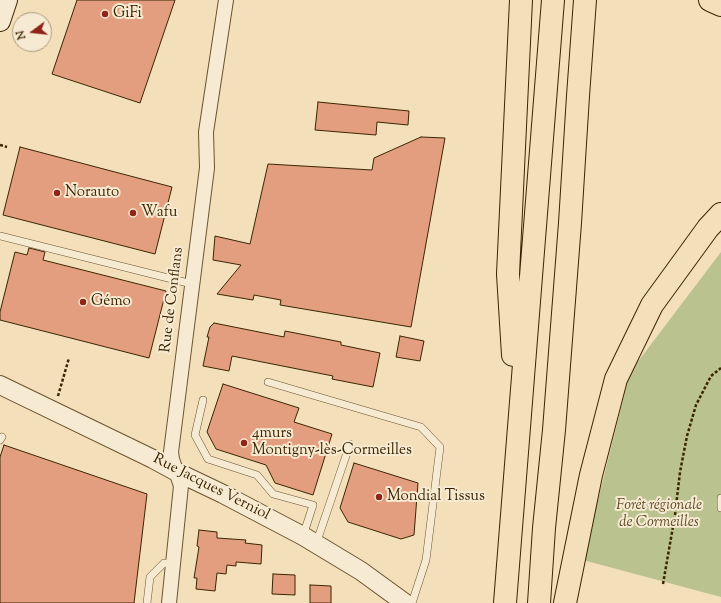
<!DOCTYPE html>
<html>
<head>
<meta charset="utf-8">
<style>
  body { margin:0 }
  #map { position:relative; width:721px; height:603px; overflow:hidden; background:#f3dfba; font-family:"Sorts Mill Goudy",serif }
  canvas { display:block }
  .north { position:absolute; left:12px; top:12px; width:40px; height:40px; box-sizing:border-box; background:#f7ead2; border:1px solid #ac9b7e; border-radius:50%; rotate:255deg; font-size:11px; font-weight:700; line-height:16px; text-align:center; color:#3b2501 }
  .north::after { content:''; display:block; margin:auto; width:14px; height:18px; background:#8f2418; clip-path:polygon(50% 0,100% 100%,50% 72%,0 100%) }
</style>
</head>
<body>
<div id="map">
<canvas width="721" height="603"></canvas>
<div class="north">N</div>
</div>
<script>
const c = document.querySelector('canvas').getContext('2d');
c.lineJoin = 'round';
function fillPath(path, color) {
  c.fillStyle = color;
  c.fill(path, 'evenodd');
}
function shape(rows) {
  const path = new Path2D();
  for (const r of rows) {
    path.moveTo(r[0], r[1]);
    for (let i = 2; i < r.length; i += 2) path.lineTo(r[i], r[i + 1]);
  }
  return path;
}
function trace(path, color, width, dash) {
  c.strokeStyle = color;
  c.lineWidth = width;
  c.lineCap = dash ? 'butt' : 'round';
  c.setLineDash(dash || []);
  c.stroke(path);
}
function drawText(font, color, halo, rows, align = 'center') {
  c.font = font + ' "Sorts Mill Goudy",serif';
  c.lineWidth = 4;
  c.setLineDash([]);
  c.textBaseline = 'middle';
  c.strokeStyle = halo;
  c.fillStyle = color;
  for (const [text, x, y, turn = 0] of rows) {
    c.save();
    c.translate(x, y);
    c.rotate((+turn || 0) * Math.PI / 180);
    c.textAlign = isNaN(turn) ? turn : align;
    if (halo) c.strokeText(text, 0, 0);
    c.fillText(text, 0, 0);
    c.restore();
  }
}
const green = shape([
  [721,252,721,597,583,560,630,372]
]);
const building = shape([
  [77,0,175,0,140,103,52,74,77,0],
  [318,102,409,111,408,125,377,122,376,135,315,130,318,102],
  [421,137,445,138,411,327,280,305,281,300,254,295,253,300,217,294,241,265,213,260,215,236,250,244,268,164,372,170,374,158,421,137],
  [20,147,172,187,155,254,3,215,20,147],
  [29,248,45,252,43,260,166,291,149,358,0,320,0,312,15,252,27,255,29,248],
  [214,323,284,337,285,331,341,342,341,345,380,353,373,387,332,379,333,376,232,356,229,371,203,366,209,337,207,337,210,327,214,323],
  [400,336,424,341,420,361,396,357,400,336],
  [223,384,299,408,294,422,332,434,313,495,275,483,266,465,216,449,207,432,223,384],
  [4,445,147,494,134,603,0,603,0,457,4,445],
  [354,463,418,483,414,535,401,539,348,522,340,508,354,463],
  [199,530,217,532,217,538,246,540,245,543,262,545,261,564,236,562,236,566,227,565,226,574,217,573,215,591,196,589,197,578,194,578,199,547,197,546,199,530],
  [273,574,295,575,295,595,272,594,273,574],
  [310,585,331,586,331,603,310,603,310,585]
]);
const path = shape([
  [0,145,7,147],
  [58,396,69,358],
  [663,584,675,515,680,472,687,436,696,405,711,376,721,368]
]);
const service = shape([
  [0,236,192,284],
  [268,382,421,427,440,447,426,560,412,603],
  [203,400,195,435,208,459,257,475,273,494,313,505,303,536],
  [0,440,2,437],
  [721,498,721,508],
  [316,544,350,444],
  [147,603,150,577,164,563,173,564]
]);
const minor = shape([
  [169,603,181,486,172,459,171,452,207,168,206,132,226,0]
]);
const tertiary = shape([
  [0,385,153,459,177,472,223,494,303,536,361,571,405,603]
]);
const secondary = shape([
  [0,21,7,0]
]);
const motorway = shape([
  [710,0,721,5],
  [513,355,508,274,521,0],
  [505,603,553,0],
  [539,603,544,528,554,430,570,223,578,96,585,0],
  [565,603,591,475,616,379,652,305,708,228,721,214]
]);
const markers = [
  [105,14,4,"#8f2418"],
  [57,193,4,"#8f2418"],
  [133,213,4,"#8f2418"],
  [83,302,4,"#8f2418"],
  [244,443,4,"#8f2418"],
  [379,497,4,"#8f2418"]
];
const poiNames = [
  ["GiFi",113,14],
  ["Norauto",65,193],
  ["Wafu",141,213],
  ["Gémo",91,302],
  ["4murs",252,434],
  ["Montigny-lès-Cormeilles",252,451],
  ["Mondial Tissus",387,497]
];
const streetNames = [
  ["Rue de Conflans",173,300,-83],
  ["Rue Jacques Verniol",211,488,27]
];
const parkNames = [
  ["Forêt régionale",659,506],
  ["de Cormeilles",659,523]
];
fillPath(green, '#bac290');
fillPath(building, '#e39e80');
trace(building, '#3b2501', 1);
trace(service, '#69542f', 8);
trace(minor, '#69542f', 16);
trace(tertiary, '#69542f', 20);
trace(secondary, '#3b2501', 22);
trace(motorway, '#3b2501', 24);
trace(path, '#3b2501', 2.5, [3, 2]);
trace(service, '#f7ead2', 7);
trace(minor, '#f7ead2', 14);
trace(tertiary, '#f7ead2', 18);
trace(secondary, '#f7ead2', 20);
trace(motorway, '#f3dfba', 22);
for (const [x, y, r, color] of markers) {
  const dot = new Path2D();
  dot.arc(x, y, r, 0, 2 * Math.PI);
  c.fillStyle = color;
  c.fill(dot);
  trace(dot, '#f7ead2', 1.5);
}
drawText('15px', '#3b2501', '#f7ead2', poiNames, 'left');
drawText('15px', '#3b2501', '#f7ead2', streetNames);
drawText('italic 15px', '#5b4c25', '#f7ead2', parkNames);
</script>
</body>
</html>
